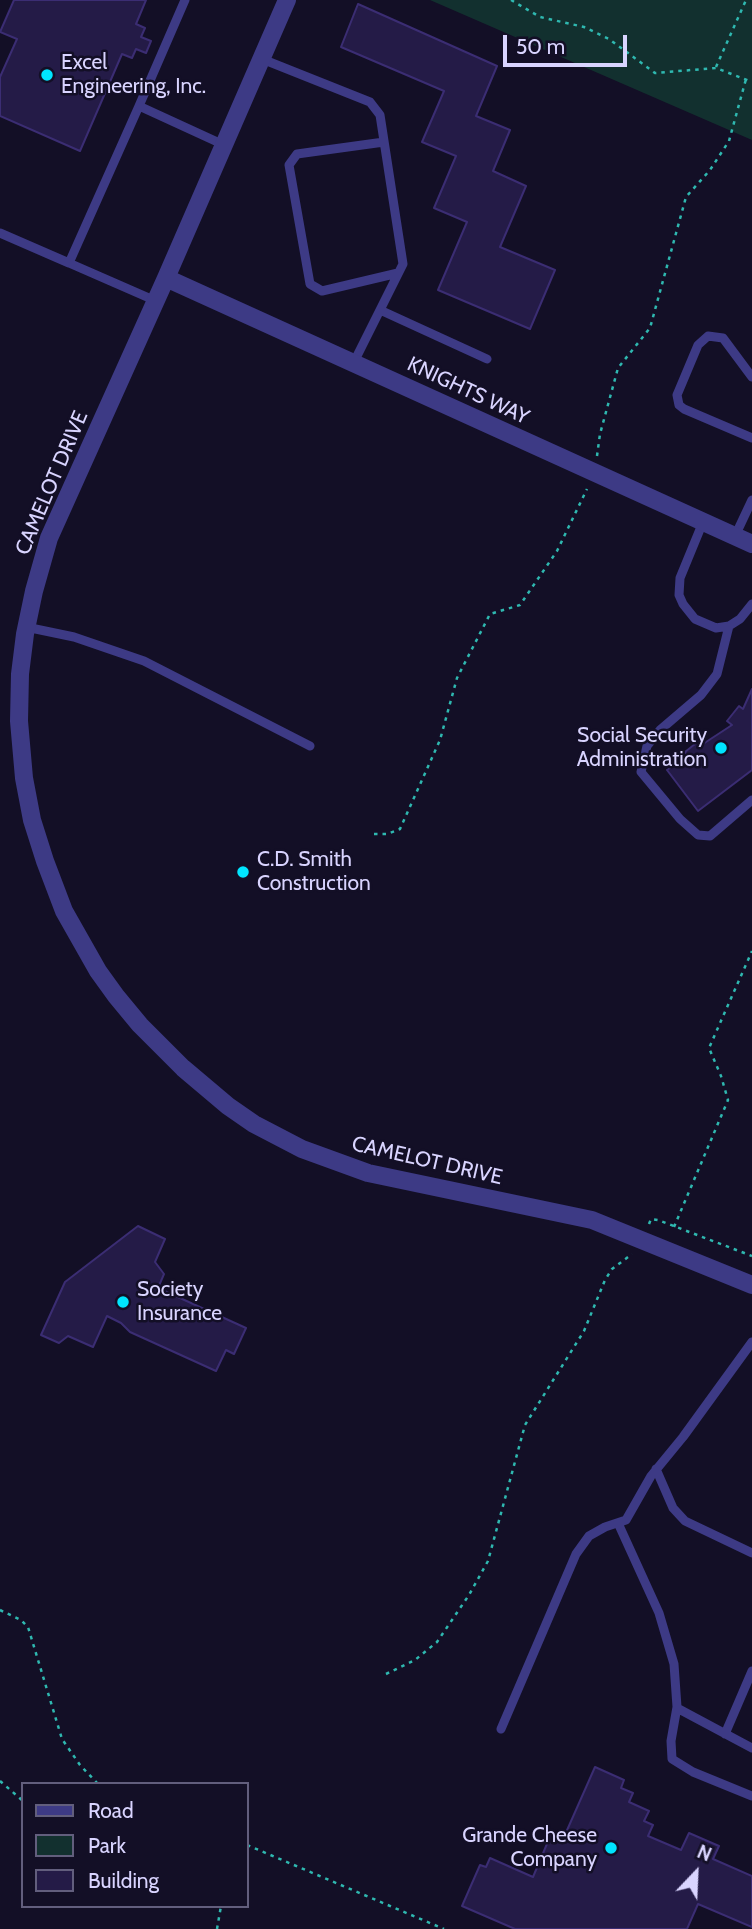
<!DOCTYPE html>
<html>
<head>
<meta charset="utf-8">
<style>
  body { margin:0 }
  #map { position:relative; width:752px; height:1929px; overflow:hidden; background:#130f26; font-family:Cabin,sans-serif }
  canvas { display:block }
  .legend { position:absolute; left:21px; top:1782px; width:228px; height:126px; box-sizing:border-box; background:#130f26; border:2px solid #625e7d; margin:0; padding:9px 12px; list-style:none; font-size:21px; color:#d9d4ff }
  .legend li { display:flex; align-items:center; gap:14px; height:35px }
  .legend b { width:35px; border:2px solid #625e7d }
  .north { position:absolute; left:661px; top:1838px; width:70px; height:70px; -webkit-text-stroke:5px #130f26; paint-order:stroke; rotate:23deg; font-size:19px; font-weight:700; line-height:28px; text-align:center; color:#d9d4ff }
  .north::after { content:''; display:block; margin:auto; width:24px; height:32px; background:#d9d4ff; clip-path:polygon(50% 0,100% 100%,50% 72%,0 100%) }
  .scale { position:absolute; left:503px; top:35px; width:124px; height:32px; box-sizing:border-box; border:4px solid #d9d4ff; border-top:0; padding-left:9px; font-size:21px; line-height:24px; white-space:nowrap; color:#d9d4ff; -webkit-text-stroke:5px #130f26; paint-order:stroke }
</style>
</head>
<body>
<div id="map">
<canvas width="752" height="1929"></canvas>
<ul class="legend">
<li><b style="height:9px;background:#3d3a85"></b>Road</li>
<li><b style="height:19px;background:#12302f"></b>Park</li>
<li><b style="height:19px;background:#241b47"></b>Building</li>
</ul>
<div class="north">N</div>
<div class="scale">50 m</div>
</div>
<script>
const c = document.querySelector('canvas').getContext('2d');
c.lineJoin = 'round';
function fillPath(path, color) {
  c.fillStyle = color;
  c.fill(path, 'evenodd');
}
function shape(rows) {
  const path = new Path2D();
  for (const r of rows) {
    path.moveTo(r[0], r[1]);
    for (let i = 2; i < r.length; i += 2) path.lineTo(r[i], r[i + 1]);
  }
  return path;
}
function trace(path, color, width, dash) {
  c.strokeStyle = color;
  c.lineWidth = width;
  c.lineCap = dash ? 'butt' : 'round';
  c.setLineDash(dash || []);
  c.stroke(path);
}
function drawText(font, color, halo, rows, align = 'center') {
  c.font = font + ' Cabin,sans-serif';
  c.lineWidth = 5;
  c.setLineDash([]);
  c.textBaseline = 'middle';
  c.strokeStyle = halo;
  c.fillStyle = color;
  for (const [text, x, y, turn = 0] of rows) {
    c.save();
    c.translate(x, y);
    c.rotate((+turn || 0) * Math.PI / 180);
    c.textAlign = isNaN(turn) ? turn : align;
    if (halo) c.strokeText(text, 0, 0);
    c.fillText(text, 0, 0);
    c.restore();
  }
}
const green = shape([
  [430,0,752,0,752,140]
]);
const building = shape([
  [14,0,146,0,136,24,145,28,141,37,151,41,146,53,136,49,132,58,122,54,80,151,0,116,0,77,17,39,0,32,14,0],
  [358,4,497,66,476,116,510,130,493,171,526,186,500,247,555,270,530,329,438,290,467,222,434,208,456,156,422,142,444,91,341,47,358,4],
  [752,689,752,770,698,811,667,770,687,756,685,752,700,740,703,744,732,725,727,721,739,706,743,709,752,689],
  [138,1226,165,1239,155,1262,164,1274,158,1288,246,1328,234,1354,226,1350,216,1371,130,1332,121,1323,107,1316,93,1347,68,1336,59,1343,41,1335,65,1282,138,1226],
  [595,1767,624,1780,621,1788,633,1793,629,1802,649,1811,644,1821,653,1825,648,1836,681,1850,689,1833,719,1846,713,1859,752,1876,752,1927,698,1904,687,1929,515,1929,462,1906,480,1865,486,1867,490,1858,533,1877,552,1832,564,1837,595,1767]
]);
const path = shape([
  [511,0,540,17,584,27,609,39,655,73,716,68,752,82],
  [716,67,746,0],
  [597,456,600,434,618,368,650,328,686,197,710,170,729,141,746,79],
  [374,834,387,834,400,829,440,740,457,678,490,614,520,605,557,551,587,489],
  [649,1224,651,1219,658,1220,752,1256],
  [674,1227,728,1100,721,1076,709,1048,752,951],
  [0,1610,21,1620,28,1627,62,1739,80,1765,98,1784],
  [386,1674,415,1660,437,1642,469,1595,488,1561,525,1425,584,1331,605,1280,612,1269,632,1254],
  [0,1781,23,1801],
  [247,1845,444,1929],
  [217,1929,221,1906]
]);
const lane = shape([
  [262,59,370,102,380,115,403,264,353,364],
  [139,106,185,0],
  [384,142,297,154,289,165,310,284,322,291,398,273],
  [0,233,69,263],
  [156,301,69,263,139,106,224,145],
  [380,310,487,359],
  [752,377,723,338,708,336,698,345,677,395,679,405,684,409,752,438],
  [703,522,680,578,679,595,683,604,695,619,716,628,729,626,740,619,752,604],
  [735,536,752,500],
  [729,626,717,674,701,695,660,730,647,746,641,772,680,819,698,835,710,836,752,800],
  [26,627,74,637,144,661,310,746],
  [656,1469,673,1508,685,1521,752,1553],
  [618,1523,659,1613,674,1664,677,1707,671,1741,672,1759,693,1772,752,1796],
  [677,1708,752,1748],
  [501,1729,576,1554,589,1536,605,1527,626,1520,651,1476,683,1437,752,1342],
  [725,1734,752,1671]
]);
const street = shape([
  [287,0,166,278,49,538,34,591,25,634,20,674,19,721,24,778,32,820,45,861,64,911,98,971,116,996,140,1025,183,1068,228,1106,254,1124,302,1149,368,1173,592,1220,752,1285],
  [166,278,752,544]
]);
const markers = [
  [47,75,7,"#00e5ff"],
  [721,748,7,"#00e5ff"],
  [243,872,7,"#00e5ff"],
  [123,1302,7,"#00e5ff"],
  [611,1848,7,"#00e5ff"]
];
const poiNames = [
  ["Excel",61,63],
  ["Engineering, Inc.",61,87],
  ["Social Security",707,736,"right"],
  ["Administration",707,760,"right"],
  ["C.D. Smith",257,860],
  ["Construction",257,884],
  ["Society",137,1290],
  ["Insurance",137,1314],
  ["Grande Cheese",597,1836,"right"],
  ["Company",597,1860,"right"]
];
const streetNames = [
  ["KNIGHTS WAY",468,391,25],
  ["CAMELOT DRIVE",52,483,-67],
  ["CAMELOT DRIVE",427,1161,13]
];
fillPath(green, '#12302f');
fillPath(building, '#241b47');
trace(building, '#3b2d73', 2);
trace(path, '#2fb8b0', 2.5, [3.5, 5]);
trace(lane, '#3d3a85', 9);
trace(street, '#3d3a85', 18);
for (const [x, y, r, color] of markers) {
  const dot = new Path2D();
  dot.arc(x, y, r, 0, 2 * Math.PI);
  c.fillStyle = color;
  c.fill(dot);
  trace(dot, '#130f26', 2.5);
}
drawText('21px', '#d9d4ff', '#130f26', poiNames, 'left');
drawText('21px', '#d9d4ff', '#130f26', streetNames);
</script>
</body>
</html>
